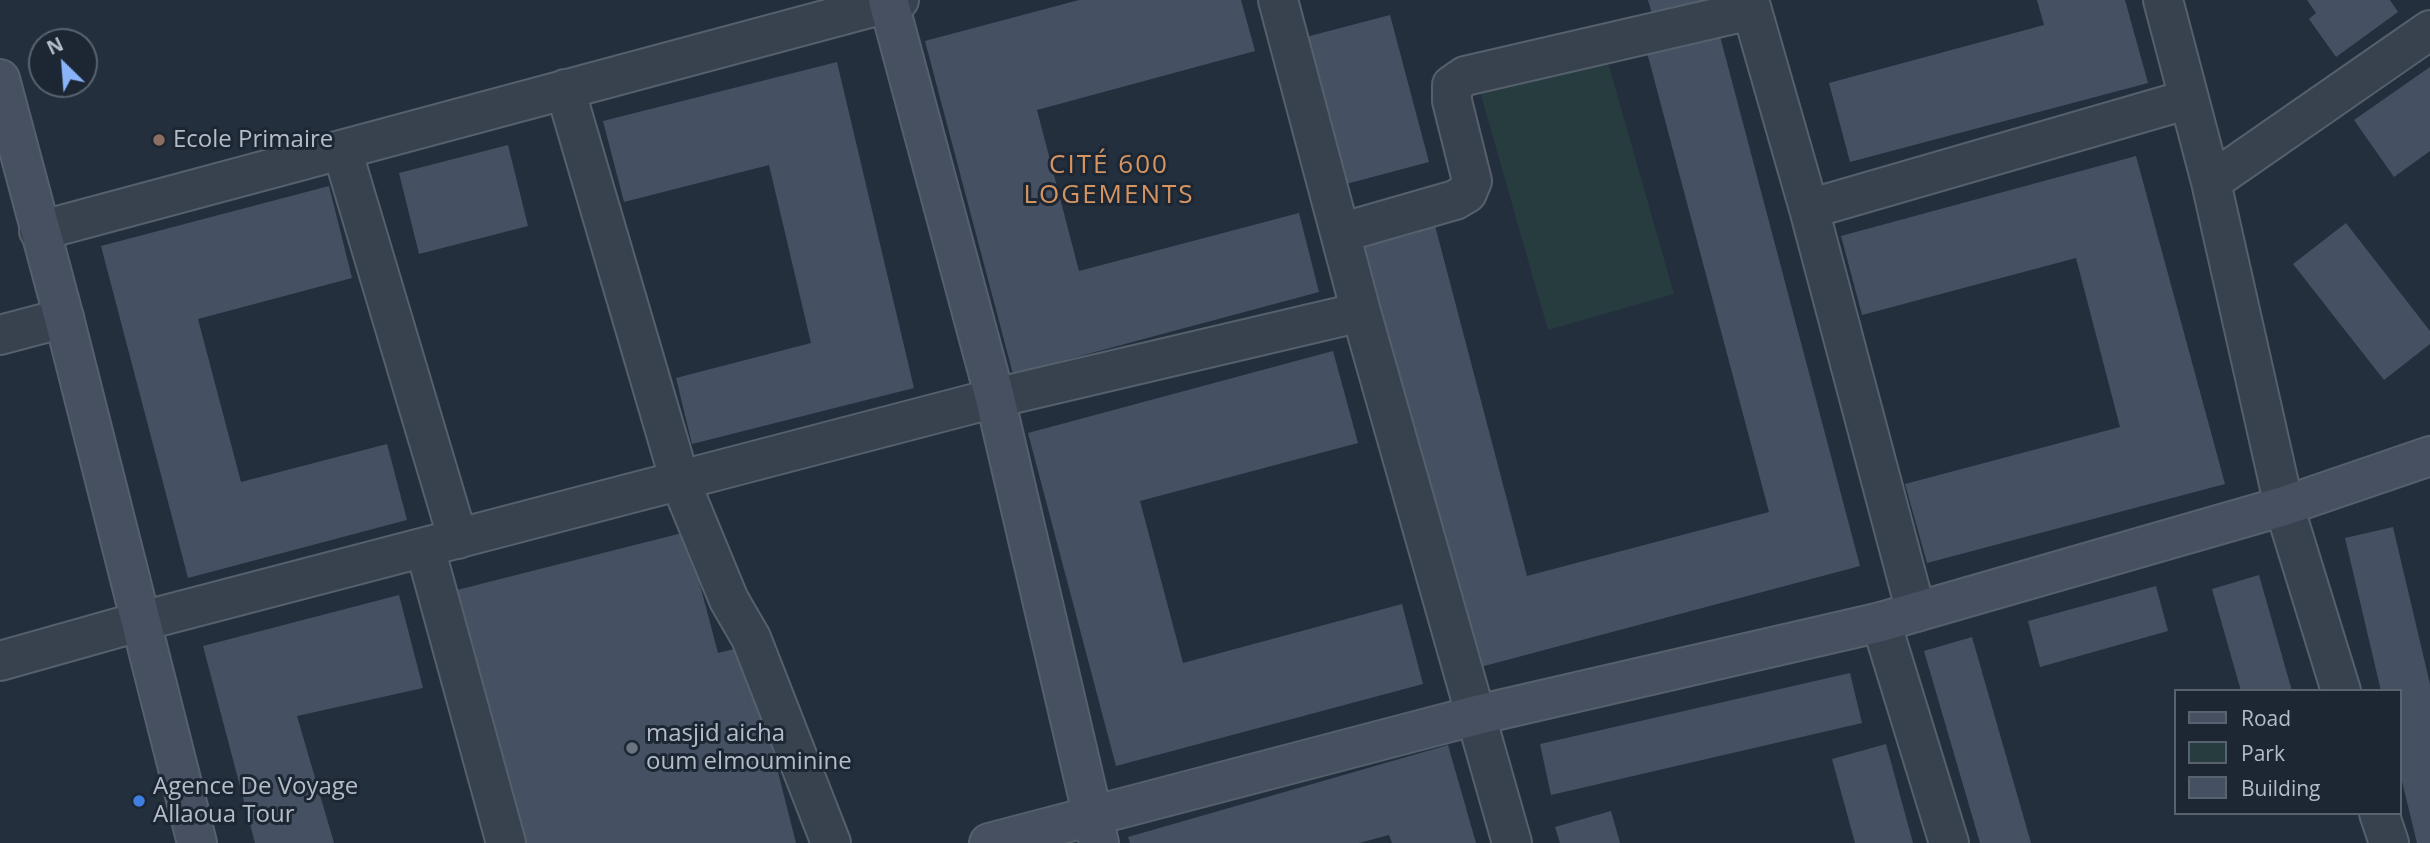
<!DOCTYPE html>
<html>
<head>
<meta charset="utf-8">
<style>
  body { margin:0 }
  #map { position:relative; width:2430px; height:843px; overflow:hidden; background:#242f3e; font-family:"Open Sans",sans-serif }
  canvas { display:block }
  .legend { position:absolute; left:2174px; top:689px; width:228px; height:126px; box-sizing:border-box; background:#1d2633; border:2px solid #59626f; margin:0; padding:9px 12px; list-style:none; font-size:21px; color:#b4bcc9 }
  .legend li { display:flex; align-items:center; gap:14px; height:35px }
  .legend b { width:35px; border:2px solid #59626f }
  .north { position:absolute; left:28px; top:28px; width:70px; height:70px; box-sizing:border-box; background:#1d2633; border:2px solid #59626f; border-radius:50%; rotate:335deg; font-size:19px; font-weight:700; line-height:28px; text-align:center; color:#b4bcc9 }
  .north::after { content:''; display:block; margin:auto; width:24px; height:32px; background:#8ab4f8; clip-path:polygon(50% 0,100% 100%,50% 72%,0 100%) }
</style>
</head>
<body>
<div id="map">
<canvas width="2430" height="843"></canvas>
<ul class="legend">
<li><b style="height:9px;background:#465061"></b>Road</li>
<li><b style="height:19px;background:#263c3f"></b>Park</li>
<li><b style="height:19px;background:#455162"></b>Building</li>
</ul>
<div class="north">N</div>
</div>
<script>
const c = document.querySelector('canvas').getContext('2d');
c.lineJoin = 'round';
function fillPath(path, color) {
  c.fillStyle = color;
  c.fill(path, 'evenodd');
}
function shape(rows) {
  const path = new Path2D();
  for (const r of rows) {
    path.moveTo(r[0], r[1]);
    for (let i = 2; i < r.length; i += 2) path.lineTo(r[i], r[i + 1]);
  }
  return path;
}
function trace(path, color, width, dash) {
  c.strokeStyle = color;
  c.lineWidth = width;
  c.lineCap = dash ? 'butt' : 'round';
  c.setLineDash(dash || []);
  c.stroke(path);
}
function drawText(font, color, halo, rows, align = 'center') {
  c.font = font + ' "Open Sans",sans-serif';
  c.lineWidth = 6;
  c.setLineDash([]);
  c.textBaseline = 'middle';
  c.strokeStyle = halo;
  c.fillStyle = color;
  for (const [text, x, y, turn = 0] of rows) {
    c.save();
    c.translate(x, y);
    c.rotate((+turn || 0) * Math.PI / 180);
    c.textAlign = isNaN(turn) ? turn : align;
    if (halo) c.strokeText(text, 0, 0);
    c.fillText(text, 0, 0);
    c.restore();
  }
}
const green = shape([
  [1605,52,1674,294,1548,330,1479,88]
]);
const building = shape([
  [1079,0,1241,0,1255,51,1037,110,1079,271,1299,213,1319,292,1013,374,925,41],
  [1648,0,1703,0,1703,1,1652,14],
  [2037,0,2125,0,2148,83,1850,162,1829,83,2044,25],
  [2307,0,2390,0,2398,12,2336,57,2309,19,2316,13],
  [1390,15,1429,162,1346,184,1306,37],
  [1716,21,1860,566,1473,669,1359,238,1433,218,1527,576,1769,512,1644,41],
  [837,62,914,388,692,444,676,378,811,343,769,165,624,202,603,121],
  [2430,67,2430,151,2394,177,2354,120],
  [508,145,528,226,419,254,399,173],
  [2136,156,2225,484,1927,563,1905,484,2120,427,2076,258,1862,315,1841,236],
  [329,186,352,278,198,319,241,482,387,444,407,520,188,578,101,246],
  [2346,223,2430,331,2430,344,2384,380,2293,264],
  [1333,351,1358,443,1140,501,1183,663,1402,604,1423,684,1116,766,1028,433],
  [2393,527,2430,684,2430,843,2417,843,2400,773,2400,691,2381,691,2345,538],
  [686,532,718,653,746,646,796,843,518,843,449,592],
  [2259,575,2292,691,2241,691,2212,589],
  [2156,586,2168,631,2040,667,2028,621],
  [399,595,423,688,297,716,334,843,255,843,203,646],
  [1972,637,2031,843,1980,843,1924,651],
  [1850,673,1862,723,1551,795,1540,744],
  [1886,744,1913,843,1855,843,1832,759],
  [1448,745,1476,843,1392,843,1389,835,1359,843,1130,843,1128,837],
  [1611,811,1620,843,1560,843,1555,827]
]);
const street = shape([
  [1278,0,1361,312,1512,843],
  [1749,0,1809,209,1916,612],
  [2163,0,2211,182,2284,506,2341,691],
  [565,89,680,481,729,600,751,638,831,843],
  [342,150,458,539],
  [2211,182,2430,30],
  [1809,209,2189,99],
  [39,231,899,0],
  [1340,233,1455,200,1467,193,1472,181,1452,101,1452,85,1465,76,1751,10],
  [0,335,64,318],
  [425,548,506,843],
  [1881,622,1949,843],
  [0,661,142,621,995,398,1361,312],
  [2379,813,2389,843]
]);
const secondary = shape([
  [888,0,995,398,1099,843],
  [0,79,64,318,197,843],
  [989,843,1477,715,1881,622,2284,506,2430,456]
]);
const markers = [
  [159,140,7,"#8d6e63"],
  [632,748,7,"#6b7280"],
  [139,801,7,"#3f7fe0"]
];
const poiNames = [
  ["Ecole Primaire",173,140],
  ["masjid aicha",646,734],
  ["oum elmouminine",646,762],
  ["Agence De Voyage",153,787],
  ["Allaoua Tour",153,815]
];
const neighbourhoodNames = [
  ["CITÉ 600",1109,166],
  ["LOGEMENTS",1109,196]
];
fillPath(green, '#263c3f');
fillPath(building, '#455162');
trace(street, '#565f6c', 42);
trace(secondary, '#565f6c', 42);
trace(street, '#38414e', 38);
trace(secondary, '#465061', 38);
for (const [x, y, r, color] of markers) {
  const dot = new Path2D();
  dot.arc(x, y, r, 0, 2 * Math.PI);
  c.fillStyle = color;
  c.fill(dot);
  trace(dot, '#1d2633', 2.5);
}
drawText('24px', '#b4bcc9', '#1d2633', poiNames, 'left');
c.letterSpacing = '2px';
drawText('26px', '#d59563', '#1d2633', neighbourhoodNames);
c.letterSpacing = '0px';
</script>
</body>
</html>
